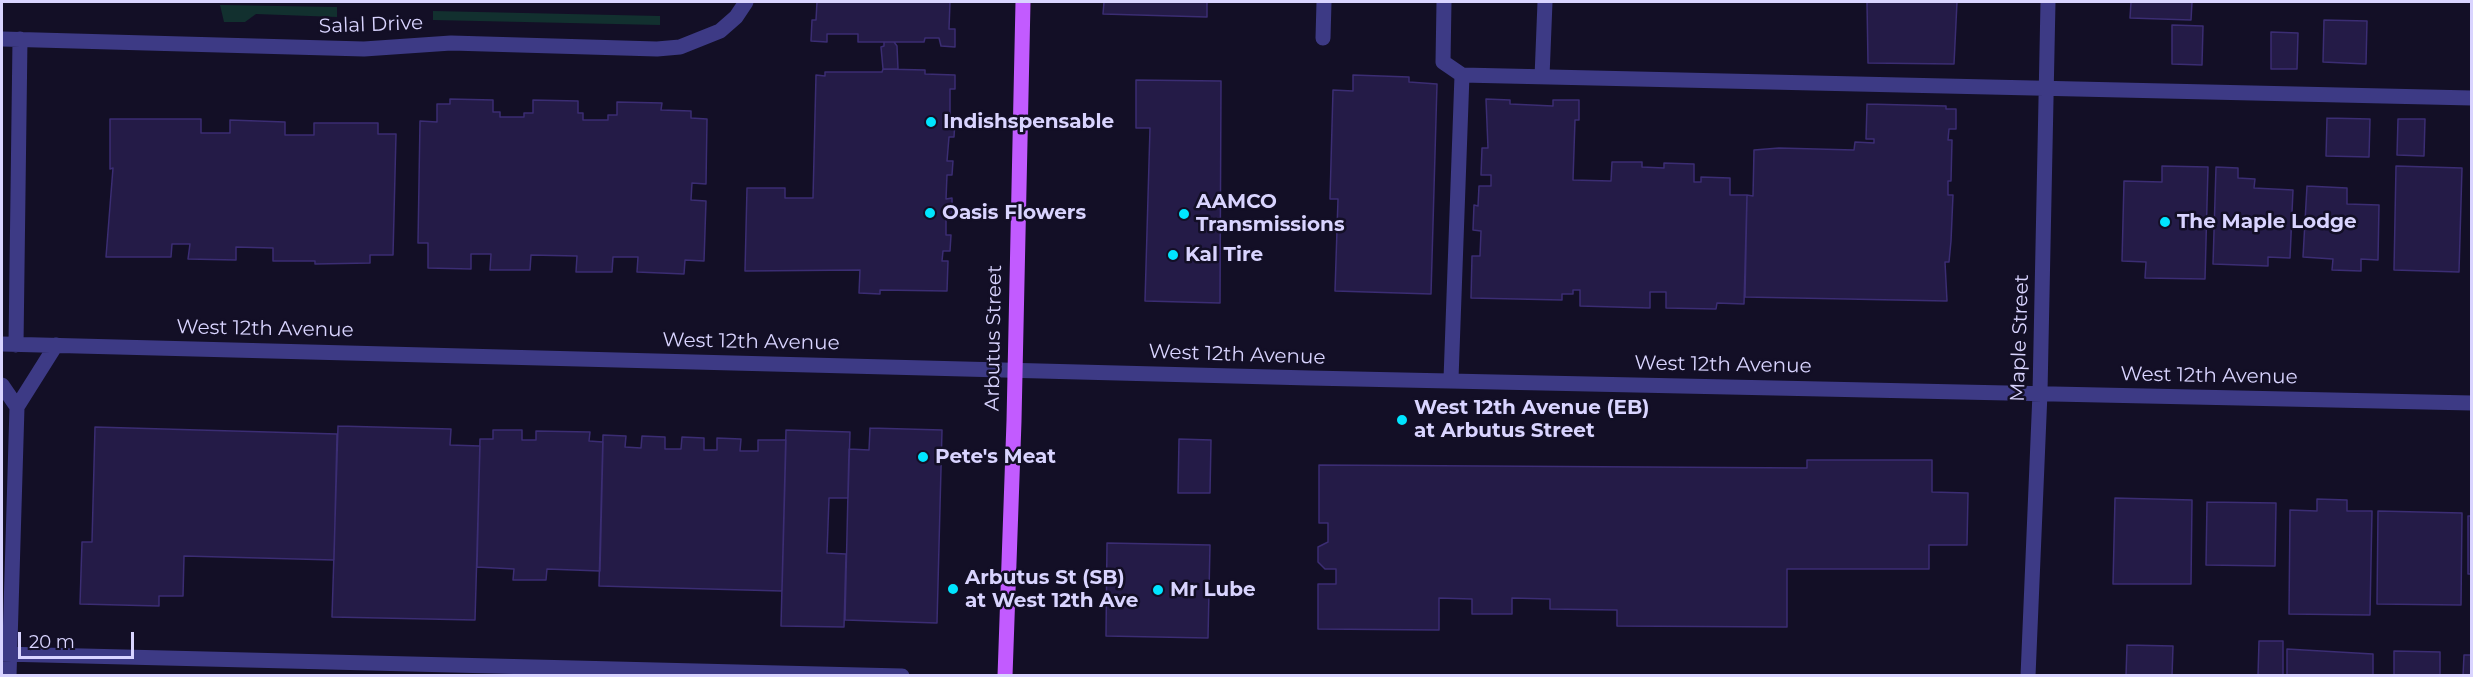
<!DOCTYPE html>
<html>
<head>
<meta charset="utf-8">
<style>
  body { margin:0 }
  #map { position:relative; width:2473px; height:677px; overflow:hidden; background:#130f26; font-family:Montserrat,sans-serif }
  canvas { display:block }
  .frame { position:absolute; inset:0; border:3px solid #d9d4ff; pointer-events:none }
  .scale { position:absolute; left:18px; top:632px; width:116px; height:27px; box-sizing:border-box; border:3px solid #d9d4ff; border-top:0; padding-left:8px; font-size:18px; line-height:21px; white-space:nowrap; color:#d9d4ff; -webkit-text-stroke:4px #130f26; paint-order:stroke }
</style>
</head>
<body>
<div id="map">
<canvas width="2473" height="677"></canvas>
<div class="frame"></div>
<div class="scale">20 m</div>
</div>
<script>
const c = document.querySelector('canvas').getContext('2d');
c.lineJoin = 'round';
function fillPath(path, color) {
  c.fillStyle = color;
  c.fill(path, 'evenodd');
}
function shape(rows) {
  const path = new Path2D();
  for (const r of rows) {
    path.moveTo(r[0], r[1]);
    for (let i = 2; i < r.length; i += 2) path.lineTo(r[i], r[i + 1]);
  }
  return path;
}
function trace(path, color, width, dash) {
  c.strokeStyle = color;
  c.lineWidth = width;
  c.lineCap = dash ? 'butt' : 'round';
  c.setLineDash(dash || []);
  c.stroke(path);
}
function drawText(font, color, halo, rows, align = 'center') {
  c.font = font + ' Montserrat,sans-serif';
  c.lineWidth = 5;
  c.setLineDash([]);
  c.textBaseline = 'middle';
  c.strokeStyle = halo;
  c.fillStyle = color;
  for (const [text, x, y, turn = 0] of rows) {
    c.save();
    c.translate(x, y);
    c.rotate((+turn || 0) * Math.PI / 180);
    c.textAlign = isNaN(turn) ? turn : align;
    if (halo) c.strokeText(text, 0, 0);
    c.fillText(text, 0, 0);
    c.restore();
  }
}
const green = shape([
  [220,5,337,7,337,17,256,14,245,22,224,22],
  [433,11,660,16,660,25,433,20]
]);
const building = shape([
  [817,2,950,2,949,29,955,29,955,47,941,46,939,38,925,38,924,42,858,42,858,34,827,34,827,42,811,41,812,20,816,20,817,2],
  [1104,2,1207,2,1207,17,1103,14,1104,2],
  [1867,2,1957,2,1954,64,1868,63,1867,2],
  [2131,2,2192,2,2191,20,2130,18,2131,2],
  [2324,20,2367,21,2366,64,2323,62,2324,20],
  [2172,25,2203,26,2202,65,2172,64,2172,25],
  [2271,32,2298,33,2297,69,2271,69,2271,32],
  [884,42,894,42,897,46,898,69,883,69,881,47,884,46,884,42],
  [883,69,925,70,925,74,955,75,955,89,950,89,950,121,955,121,954,137,949,137,947,161,953,161,952,175,947,175,946,199,952,198,952,214,946,213,946,235,951,235,950,251,943,251,942,261,948,261,947,291,880,290,880,294,859,293,860,270,745,271,747,188,785,188,785,198,813,198,816,75,825,76,825,72,882,72,883,69],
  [1353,75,1409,77,1409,82,1437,84,1431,294,1335,291,1338,199,1330,199,1333,90,1353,91,1353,75],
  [1136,80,1221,81,1220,303,1145,301,1150,128,1136,128,1136,80],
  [450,99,493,100,493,112,500,112,500,117,524,117,524,113,533,113,533,100,578,101,578,113,583,113,583,120,608,120,608,115,617,115,617,102,662,103,661,110,691,111,691,118,707,119,706,184,692,183,691,200,706,201,704,261,685,260,684,274,637,272,638,257,613,257,612,272,576,272,577,256,531,255,530,270,490,270,491,254,471,254,471,269,428,268,428,243,418,243,420,121,437,122,437,104,450,104,450,99],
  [1486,99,1510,100,1510,104,1553,106,1553,100,1579,100,1579,120,1575,120,1573,180,1611,181,1612,162,1642,162,1642,167,1664,168,1664,163,1694,164,1694,182,1701,182,1701,177,1730,178,1730,195,1747,195,1744,304,1717,303,1716,309,1666,308,1666,292,1650,292,1650,308,1580,306,1580,290,1573,290,1573,294,1562,294,1562,300,1471,298,1472,256,1480,256,1481,231,1473,230,1474,205,1478,206,1479,186,1491,186,1491,175,1481,175,1482,148,1488,148,1486,99],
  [1867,104,1946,106,1946,109,1956,109,1956,129,1949,129,1948,140,1952,140,1951,181,1948,181,1948,195,1953,195,1951,241,1949,262,1945,262,1947,301,1745,297,1747,195,1753,196,1754,150,1779,148,1854,150,1855,142,1874,143,1874,139,1866,139,1867,104],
  [2327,118,2370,119,2369,157,2326,156,2327,118],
  [110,119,201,119,201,133,230,133,230,120,285,122,285,135,314,135,314,123,378,123,378,134,396,134,393,255,370,255,370,263,315,264,315,261,273,261,273,248,236,247,236,260,188,259,190,244,172,244,171,257,106,257,113,168,110,169,110,119],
  [2398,119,2425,119,2424,156,2397,155,2398,119],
  [2162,166,2208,167,2205,279,2145,278,2146,262,2122,261,2124,181,2162,182,2162,166],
  [2396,166,2462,168,2459,272,2394,270,2396,166],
  [2216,167,2238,168,2238,178,2255,179,2254,188,2293,190,2290,258,2268,257,2268,266,2213,264,2216,167],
  [2307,186,2347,188,2347,204,2379,205,2378,260,2361,259,2361,271,2332,270,2333,259,2303,257,2307,186],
  [338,426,451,429,450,445,480,446,475,620,332,617,338,426],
  [95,427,337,434,334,560,184,556,183,596,159,596,159,606,80,604,82,542,92,542,95,427],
  [870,428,942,430,937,623,845,620,849,449,869,450,870,428],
  [493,430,522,430,522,440,536,440,536,431,590,432,589,441,603,442,600,571,547,569,546,580,513,580,514,569,477,567,480,439,493,439,493,430],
  [786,430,850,432,848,498,829,498,827,553,846,554,844,627,781,626,786,430],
  [603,435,626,436,625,447,641,448,642,436,665,437,665,449,681,449,682,437,704,438,704,450,717,450,717,438,741,439,740,451,758,451,758,440,786,440,782,591,599,586,603,435],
  [1179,439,1211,440,1210,493,1178,493,1179,439],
  [1807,460,1932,460,1932,492,1968,493,1967,545,1929,545,1929,569,1787,569,1787,627,1617,626,1617,610,1550,609,1550,599,1512,598,1512,614,1472,614,1472,599,1439,598,1439,630,1318,629,1318,584,1336,584,1336,569,1325,569,1318,562,1318,547,1328,542,1328,523,1319,523,1319,465,1807,468,1807,460],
  [2115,498,2192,500,2191,584,2113,584,2115,498],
  [2317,499,2347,500,2347,511,2372,511,2370,615,2289,614,2290,510,2317,511,2317,499],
  [2207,502,2276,503,2275,566,2206,565,2207,502],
  [2378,511,2462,513,2461,605,2377,604,2378,511],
  [2468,516,2472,516,2472,574,2468,574,2468,516],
  [1107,543,1210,545,1208,638,1106,636,1107,543],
  [2259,641,2283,641,2283,676,2258,676,2259,641],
  [2127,645,2173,646,2172,676,2126,676,2127,645],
  [2287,649,2373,654,2373,676,2287,676,2287,649],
  [2394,651,2440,652,2440,676,2394,676,2394,651],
  [2464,655,2472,655,2472,676,2463,676,2464,655]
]);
const minor = shape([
  [1444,2,1443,62,1462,75,2472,98],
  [1323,38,1324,2],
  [2,39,364,49,451,43,657,49,680,47,720,31,736,17,746,2],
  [1542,77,1545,2],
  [2,344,1310,378,2472,403],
  [16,345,20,39],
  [1451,379,1462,75],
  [2,385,17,407],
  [2,654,902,676],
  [9,676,17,407,56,345],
  [2028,676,2040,393,2048,2]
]);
const major = shape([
  [1005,676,1014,421,1023,2]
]);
const markers = [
  [931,122,6,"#00e5ff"],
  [930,213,6,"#00e5ff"],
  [1184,214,6,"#00e5ff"],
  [2165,222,6,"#00e5ff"],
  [1173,255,6,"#00e5ff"],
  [1402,420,6,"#00e5ff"],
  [923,457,6,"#00e5ff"],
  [953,589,6,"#00e5ff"],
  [1158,590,6,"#00e5ff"]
];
const streetNames = [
  ["Salal Drive",371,25,-2],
  ["West 12th Avenue",265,329,1],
  ["Arbutus Street",994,338,-89],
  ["Maple Street",2020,338,-88],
  ["West 12th Avenue",751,342,1],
  ["West 12th Avenue",1237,355,2],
  ["West 12th Avenue",1723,365,1],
  ["West 12th Avenue",2209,376,1]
];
const poiNames = [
  ["Indishspensable",943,122],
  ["AAMCO",1196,202],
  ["Transmissions",1196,225],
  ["Oasis Flowers",942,213],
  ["The Maple Lodge",2177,222],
  ["Kal Tire",1185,255],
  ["West 12th Avenue (EB)",1414,408],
  ["at Arbutus Street",1414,431],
  ["Pete's Meat",935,457],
  ["Arbutus St (SB)",965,578],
  ["at West 12th Ave",965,601],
  ["Mr Lube",1170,590]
];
fillPath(green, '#12302f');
fillPath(building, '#241b47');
trace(building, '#3b2d73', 1.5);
trace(minor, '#3d3a85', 15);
trace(major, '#c25bff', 15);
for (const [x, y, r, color] of markers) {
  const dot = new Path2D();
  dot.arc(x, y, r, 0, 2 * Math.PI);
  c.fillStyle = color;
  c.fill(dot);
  trace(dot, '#130f26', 2);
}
drawText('20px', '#d9d4ff', '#130f26', streetNames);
drawText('bold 20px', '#d9d4ff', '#130f26', poiNames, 'left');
</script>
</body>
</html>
